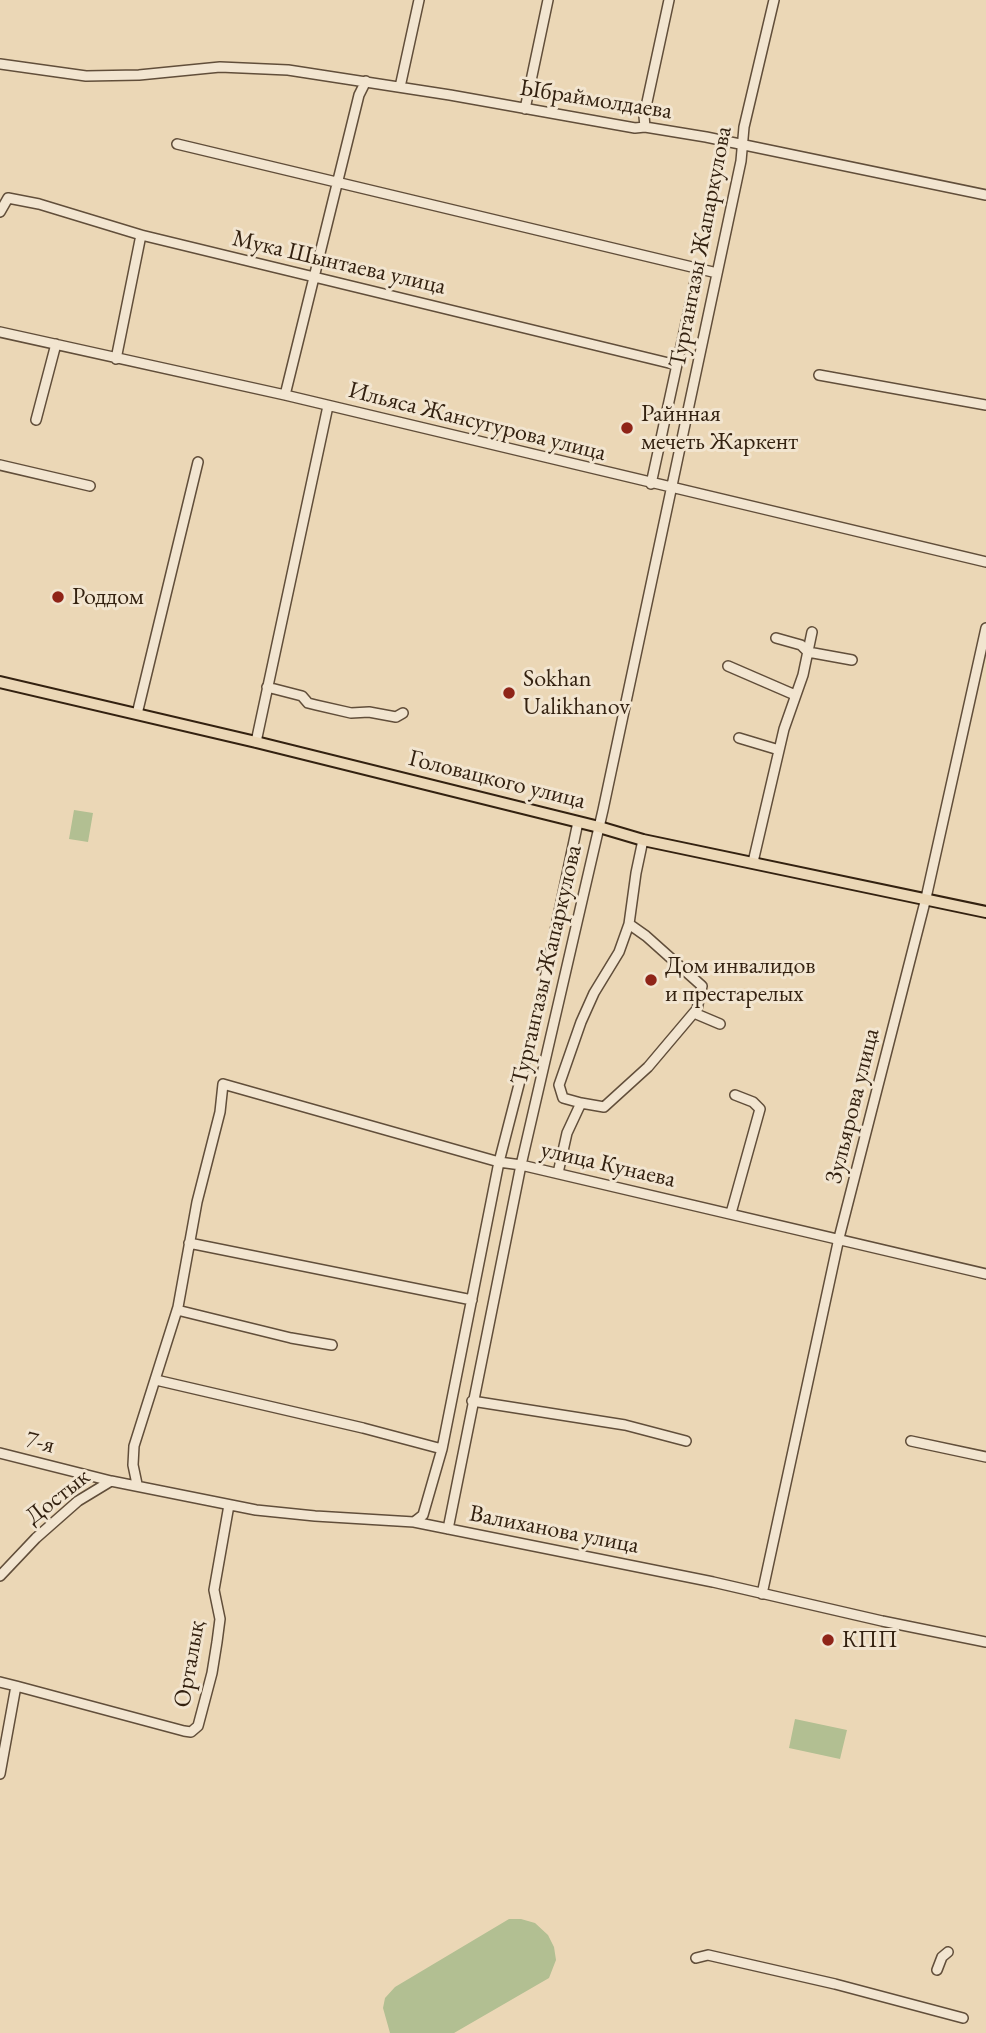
<!DOCTYPE html>
<html>
<head>
<meta charset="utf-8">
<style>
  body { margin:0 }
  canvas { display:block; background:#ebd7b6 }
</style>
</head>
<body>
<canvas width="986" height="2033"></canvas>
<script>
const c = document.querySelector('canvas').getContext('2d');
c.lineJoin = 'round';
function fillPath(path, color) {
  c.fillStyle = color;
  c.fill(path, 'evenodd');
}
function shape(rows) {
  const path = new Path2D();
  for (const r of rows) {
    path.moveTo(r[0], r[1]);
    for (let i = 2; i < r.length; i += 2) path.lineTo(r[i], r[i + 1]);
  }
  return path;
}
function trace(path, color, width, dash) {
  c.strokeStyle = color;
  c.lineWidth = width;
  c.lineCap = dash ? 'butt' : 'round';
  c.setLineDash(dash || []);
  c.stroke(path);
}
function drawText(font, color, halo, rows, align = 'center') {
  c.font = font + ' "EB Garamond",serif';
  c.lineWidth = 6;
  c.setLineDash([]);
  c.textBaseline = 'middle';
  c.strokeStyle = halo;
  c.fillStyle = color;
  for (const [text, x, y, turn = 0] of rows) {
    c.save();
    c.translate(x, y);
    c.rotate((+turn || 0) * Math.PI / 180);
    c.textAlign = isNaN(turn) ? turn : align;
    if (halo) c.strokeText(text, 0, 0);
    c.fillText(text, 0, 0);
    c.restore();
  }
}
const green = shape([
  [74,810,93,813,88,842,69,839],
  [795,1719,847,1730,840,1759,789,1748],
  [509,1919,521,1919,535,1923,548,1935,554,1947,556,1960,549,1978,454,2033,390,2033,383,2008,385,1998,395,1987]
]);
const minor = shape([
  [0,64,86,76,139,75,220,67,288,70,450,95,635,128,645,127,706,137,986,195],
  [400,87,419,0],
  [525,109,548,0],
  [645,127,644,116,669,0],
  [177,144,717,273],
  [0,212,8,198,39,204,141,235,677,365],
  [0,332,285,395,986,562],
  [116,359,141,235],
  [819,375,986,405],
  [285,395,359,95,366,81],
  [36,420,56,344],
  [0,465,90,486],
  [651,484,698,268],
  [776,638,801,645,808,652,852,660],
  [728,666,795,695],
  [267,687,302,696,308,703,316,705,351,713,369,712,396,717,403,713],
  [137,714,198,462],
  [739,738,779,750],
  [256,742,328,406],
  [753,862,784,729,803,675,812,632],
  [694,1013,720,1024],
  [581,1103,604,1107,648,1067,697,1009,702,986,646,936,629,924],
  [558,1173,567,1133,581,1103,563,1098,559,1085,581,1022,594,993,619,952,629,924,636,873,643,840],
  [731,1213,760,1109,753,1102,735,1095],
  [189,1243,472,1300],
  [177,1310,291,1338,332,1345],
  [156,1380,363,1428,442,1449],
  [472,1401,625,1425,686,1441],
  [911,1441,986,1457],
  [0,1453,111,1481,256,1510,315,1516,414,1522,713,1582,882,1621,986,1642],
  [137,1484,133,1465,134,1446,178,1307,197,1202,220,1112,223,1084,499,1162,521,1165,986,1274],
  [414,1522,423,1515,442,1449,499,1162,539,1007,578,822],
  [448,1529,521,1165,603,810,741,161,744,127,774,0],
  [0,1576,36,1538,78,1501,111,1481],
  [762,1594,839,1238,926,898,986,628],
  [0,1682,16,1686,0,1774],
  [16,1686,184,1731,191,1732,198,1726,212,1673,217,1642,220,1619,214,1590,229,1505],
  [696,1958,708,1955,835,1984,963,2018],
  [937,1970,942,1957,948,1952]
]);
const major = shape([
  [0,682,256,742,599,827,643,840,986,912]
]);
const markers = [
  [627,428,7,"#8f2418"],
  [58,597,7,"#8f2418"],
  [509,693,7,"#8f2418"],
  [651,980,7,"#8f2418"],
  [828,1640,7,"#8f2418"]
];
const streetNames = [
  ["Ыбраймолдаева",596,100,9],
  ["Тургангазы Жапаркулова",701,247,-79],
  ["Мука Шынтаева улица",339,263,13],
  ["Ильяса Жансугурова улица",477,422,14],
  ["Головацкого улица",497,780,14],
  ["Тургангазы Жапаркулова",547,965,-77],
  ["Зульярова улица",853,1106,-76],
  ["улица Кунаева",608,1165,13],
  ["7-я",40,1443,14],
  ["Достык",58,1497,-38],
  ["Валиханова улица",554,1530,11],
  ["Орталық",190,1664,-80]
];
const poiNames = [
  ["Райнная",641,414],
  ["мечеть Жаркент",641,442],
  ["Роддом",72,597],
  ["Sokhan",523,679],
  ["Ualikhanov",523,707],
  ["Дом инвалидов",665,966],
  ["и престарелых",665,994],
  ["КПП",842,1640]
];
fillPath(green, '#b2bf92');
trace(minor, '#614e3a', 12);
trace(major, '#332110', 14);
trace(minor, '#f2e5d0', 9);
trace(major, '#ebd7b6', 10);
for (const [x, y, r, color] of markers) {
  const dot = new Path2D();
  dot.arc(x, y, r, 0, 2 * Math.PI);
  c.fillStyle = color;
  c.fill(dot);
  trace(dot, '#f2e5d0', 2.5);
}
drawText('24px', '#332110', '#f2e5d0', streetNames);
drawText('24px', '#332110', '#f2e5d0', poiNames, 'left');
</script>
</body>
</html>
